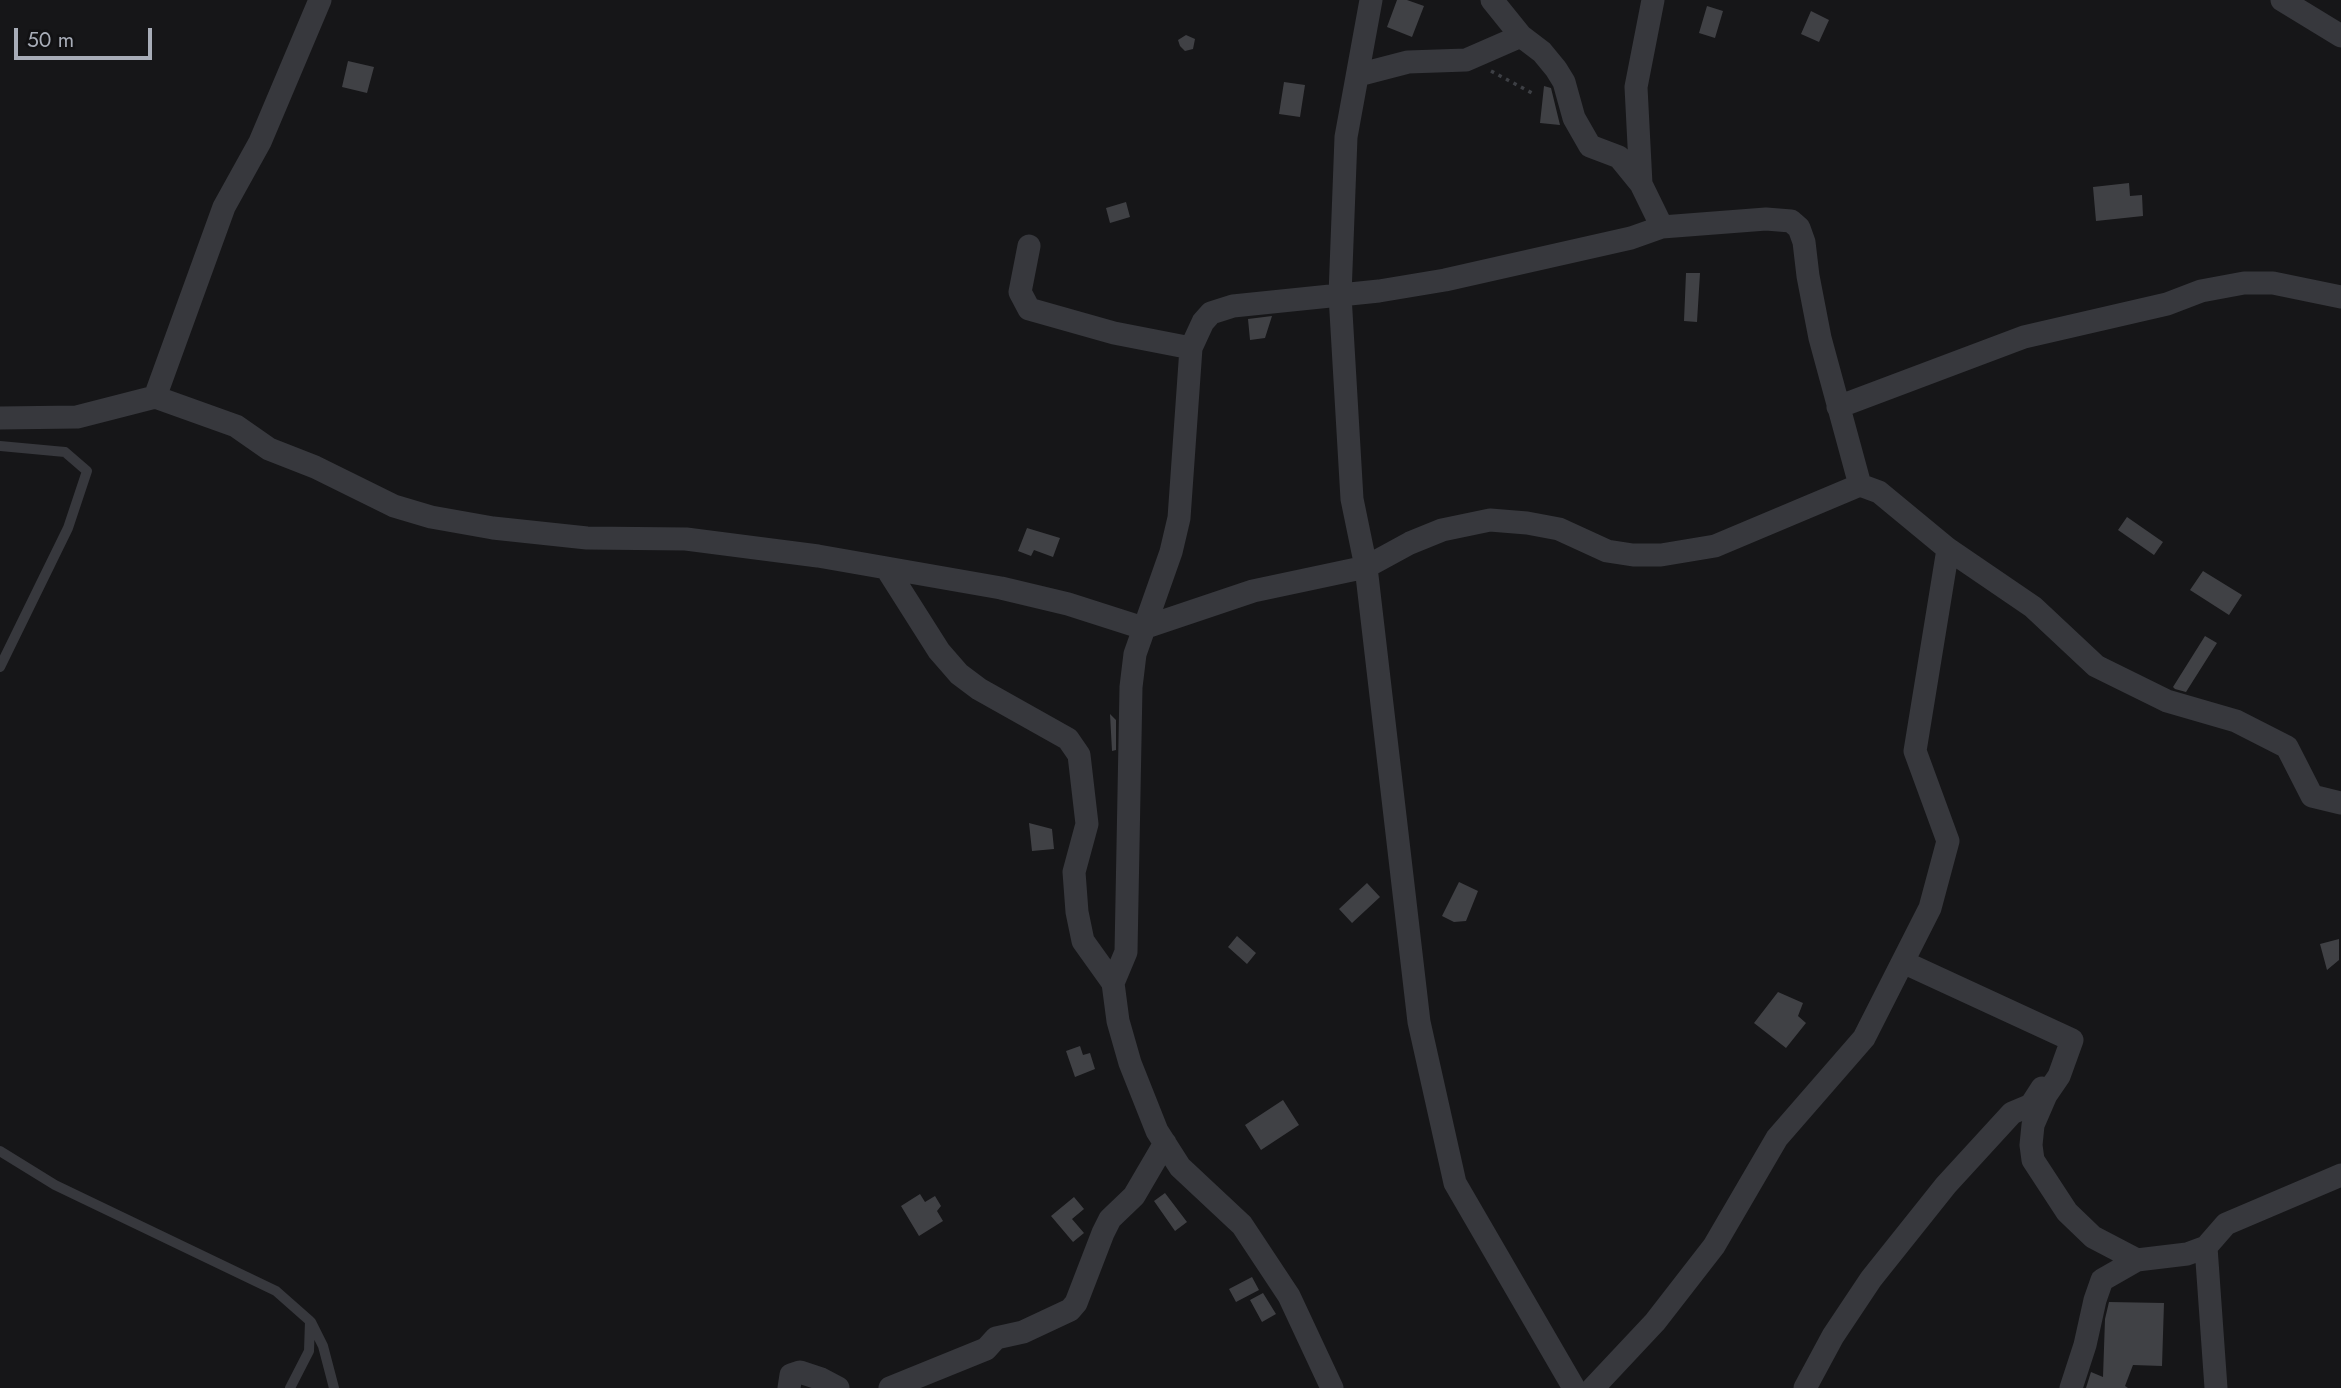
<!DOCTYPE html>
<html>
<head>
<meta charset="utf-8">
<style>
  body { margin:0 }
  #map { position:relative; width:2341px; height:1388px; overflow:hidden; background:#161618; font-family:Jost,sans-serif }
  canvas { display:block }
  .scale { position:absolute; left:14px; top:28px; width:138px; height:32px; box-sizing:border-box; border:4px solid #a8adb8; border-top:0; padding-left:9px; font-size:21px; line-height:24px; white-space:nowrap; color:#a8adb8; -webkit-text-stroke:5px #111113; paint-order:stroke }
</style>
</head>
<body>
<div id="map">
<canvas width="2341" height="1388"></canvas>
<div class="scale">50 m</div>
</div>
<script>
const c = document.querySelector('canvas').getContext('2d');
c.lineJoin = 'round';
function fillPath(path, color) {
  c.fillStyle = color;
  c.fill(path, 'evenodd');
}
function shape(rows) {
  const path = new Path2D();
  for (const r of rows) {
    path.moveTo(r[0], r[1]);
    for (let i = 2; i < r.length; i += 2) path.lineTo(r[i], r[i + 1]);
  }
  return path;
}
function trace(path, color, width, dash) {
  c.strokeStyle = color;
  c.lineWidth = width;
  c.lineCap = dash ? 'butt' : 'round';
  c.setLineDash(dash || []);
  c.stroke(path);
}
const building = shape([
  [1397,0,1407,0,1424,6,1412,37,1387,27],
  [1707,6,1723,11,1715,38,1699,33],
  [1811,11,1829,20,1819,42,1801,34],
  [1186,35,1195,39,1193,49,1185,51,1180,46,1178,40],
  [348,61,374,67,367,93,342,87],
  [1284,82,1305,85,1300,117,1279,114],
  [1544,86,1551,88,1560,125,1540,123],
  [2129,183,2130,196,2142,195,2143,216,2096,221,2093,187],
  [1126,202,1130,217,1110,223,1106,208],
  [1686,273,1700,273,1697,322,1684,321],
  [1272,316,1265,338,1250,340,1248,319],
  [2127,517,2163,542,2154,555,2118,530],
  [1027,528,1060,538,1053,557,1034,550,1031,556,1018,551],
  [2203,571,2242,595,2229,615,2190,590],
  [2205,636,2217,643,2186,692,2175,689,2173,687],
  [1110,714,1116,720,1116,750,1112,751],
  [1029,823,1052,829,1054,849,1032,851],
  [1459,882,1478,891,1466,921,1454,922,1442,916],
  [1367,883,1380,897,1352,923,1339,909],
  [1237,936,1256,953,1247,964,1228,947],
  [2339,939,2339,960,2327,970,2320,944],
  [1778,992,1803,1003,1798,1016,1806,1023,1786,1048,1754,1023],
  [1080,1046,1083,1055,1090,1053,1095,1069,1075,1077,1066,1051],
  [1283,1100,1299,1125,1261,1150,1245,1125],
  [1165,1193,1187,1222,1175,1231,1154,1201],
  [920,1194,925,1202,935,1196,941,1206,937,1211,943,1221,919,1236,901,1206],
  [1074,1197,1084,1209,1072,1219,1084,1233,1073,1242,1051,1216],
  [1252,1277,1259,1290,1236,1302,1229,1289],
  [1263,1293,1276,1314,1262,1322,1250,1300],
  [2109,1302,2164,1303,2162,1366,2133,1365,2125,1386,2128,1388,2086,1388,2091,1372,2103,1377,2105,1319]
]);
const path = shape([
  [1491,71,1532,93]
]);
const lane = shape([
  [0,446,65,452,87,471,68,528,0,667],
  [0,1151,55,1185,276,1291,310,1321,309,1351,290,1388],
  [311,1322,323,1346,334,1388]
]);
const street = shape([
  [1371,0,1346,137,1340,295,1352,499,1366,567,1419,1022,1455,1183,1574,1388],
  [1492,0,1521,36,1542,52,1556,69,1564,82,1574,118,1590,146,1619,157,1641,184,1662,227],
  [2282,0,2341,36],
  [1358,75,1408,62,1466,60,1521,36],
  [1641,184,1636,87,1653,0],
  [1029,246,1020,292,1029,309,1114,333,1191,348],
  [155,397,236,426,269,449,315,467,394,506,431,517,493,528,587,538,686,539,818,556,1001,588,1068,604,1143,628,1253,591,1366,567,1410,543,1442,530,1490,520,1527,523,1559,529,1607,551,1633,555,1661,555,1715,546,1860,485,1879,492,1948,549,2033,607,2096,666,2167,701,2236,721,2287,747,2312,796,2341,803],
  [1838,407,2024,337,2167,304,2201,291,2244,283,2273,283,2341,297],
  [0,418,77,417,155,397,224,207,260,142,320,0],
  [887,569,939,651,959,674,979,689,1068,739,1079,755,1087,824,1074,872,1077,912,1083,941,1113,983],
  [1903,962,2072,1040,2059,1076,2046,1095,2033,1125,2031,1145,2033,1160,2067,1212,2093,1237,2137,1260],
  [2206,1247,2216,1388],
  [789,1388,791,1375,800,1372,821,1379,838,1388],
  [890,1388,986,1349,996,1338,1023,1332,1070,1310,1076,1303,1103,1233,1110,1219,1134,1196,1165,1143],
  [1332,1388,1289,1296,1242,1225,1180,1167,1157,1131,1130,1063,1118,1021,1113,983,1126,952,1131,687,1135,654,1171,552,1179,518,1191,348,1203,322,1211,313,1233,306,1379,291,1445,280,1631,238,1662,227,1766,219,1791,221,1799,228,1804,242,1808,276,1820,338,1860,485],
  [1593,1388,1655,1322,1714,1246,1777,1138,1864,1038,1930,908,1948,841,1915,751,1948,549],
  [1805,1388,1833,1336,1871,1279,1946,1185,2012,1113,2031,1105,2042,1088],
  [2071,1388,2085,1345,2095,1300,2102,1280,2137,1260,2187,1254,2206,1247,2226,1224,2341,1175]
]);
fillPath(building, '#404145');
trace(path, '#3d3f44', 3.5, [3.5, 5]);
trace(lane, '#37383d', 10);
trace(street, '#37383d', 23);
</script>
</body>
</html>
